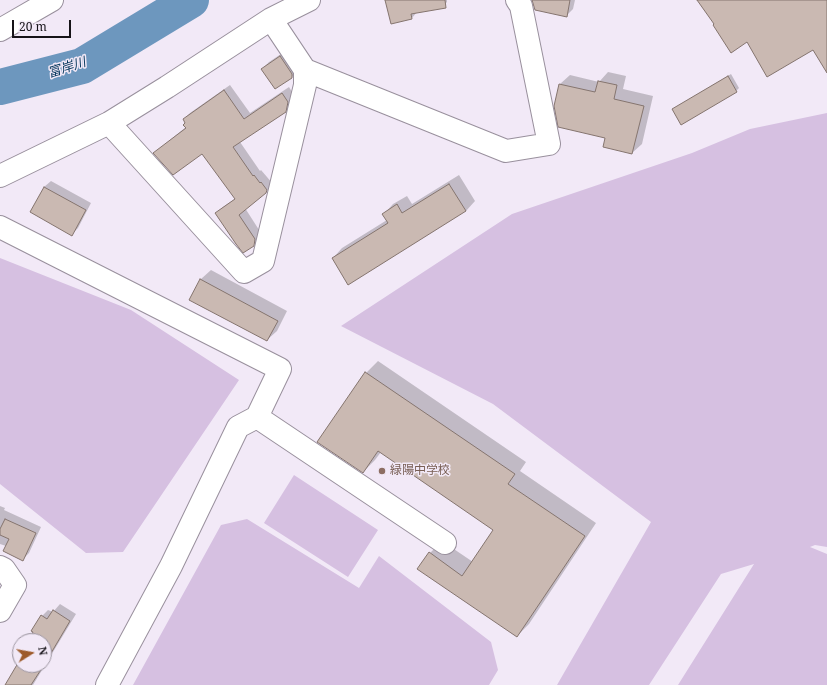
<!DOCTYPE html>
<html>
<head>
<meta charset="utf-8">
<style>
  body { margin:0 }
  #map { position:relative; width:827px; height:685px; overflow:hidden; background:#f2e9f7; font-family:"Noto Serif",serif }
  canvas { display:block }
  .north { position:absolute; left:12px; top:633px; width:40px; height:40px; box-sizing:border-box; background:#f2e9f7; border:1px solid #9a939e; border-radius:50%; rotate:79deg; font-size:11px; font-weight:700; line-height:16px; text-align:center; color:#161318 }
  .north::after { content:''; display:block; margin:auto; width:14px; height:18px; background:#9d5a2a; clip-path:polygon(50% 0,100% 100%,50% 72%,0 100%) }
  .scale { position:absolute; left:12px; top:20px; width:59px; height:18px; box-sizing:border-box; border:2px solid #161318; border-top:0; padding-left:5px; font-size:12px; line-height:14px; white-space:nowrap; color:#161318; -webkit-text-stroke:3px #f2e9f7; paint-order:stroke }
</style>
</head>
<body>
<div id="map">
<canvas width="827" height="685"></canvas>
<div class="north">N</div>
<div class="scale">20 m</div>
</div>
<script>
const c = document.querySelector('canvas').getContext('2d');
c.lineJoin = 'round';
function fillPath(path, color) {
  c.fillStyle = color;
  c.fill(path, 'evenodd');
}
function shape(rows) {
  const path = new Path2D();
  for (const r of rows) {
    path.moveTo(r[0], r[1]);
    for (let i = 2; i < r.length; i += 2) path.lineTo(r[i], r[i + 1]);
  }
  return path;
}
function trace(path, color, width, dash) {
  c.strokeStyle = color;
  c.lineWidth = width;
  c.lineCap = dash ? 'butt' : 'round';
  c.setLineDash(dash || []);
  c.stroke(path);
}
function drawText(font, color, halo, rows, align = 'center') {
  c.font = font + ' "Noto Serif","Noto Sans JP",serif';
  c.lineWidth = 3;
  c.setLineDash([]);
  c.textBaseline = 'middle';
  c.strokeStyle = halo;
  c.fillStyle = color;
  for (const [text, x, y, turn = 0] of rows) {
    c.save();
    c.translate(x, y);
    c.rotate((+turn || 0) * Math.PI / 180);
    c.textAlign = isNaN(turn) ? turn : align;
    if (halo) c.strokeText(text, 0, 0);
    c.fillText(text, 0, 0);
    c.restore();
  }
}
const green = shape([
  [827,113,827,547,815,545,810,547,827,554,827,685,678,685,754,564,721,574,649,685,557,685,651,522,493,404,341,326,512,214,692,153,750,129],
  [0,258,131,310,239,380,123,552,86,553,0,484],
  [294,475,378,530,348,577,264,523],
  [247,519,359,588,379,556,491,642,498,670,489,685,133,685,221,525]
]);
const shadow = shape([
  [387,0,447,0,447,2,442,7,417,12,412,18],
  [547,0,575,0,573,9,566,16],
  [287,50,299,70,292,77,262,69,269,62],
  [608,72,626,76,623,89,653,96,642,144,632,153,555,106,560,84,570,75,599,82],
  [731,74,739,88,736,91,673,110,676,107],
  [230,85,250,113,289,87,294,95,292,105,285,112,240,142,260,171,261,170,273,184,266,192,245,208,261,233,260,238,253,245,216,213,223,207,236,198,202,152,154,153,186,127,186,123,184,119,190,113],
  [459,175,475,201,466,211,333,258,342,248,387,220,384,214,393,204,407,196,412,204],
  [51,181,91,203,78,228,72,234,31,212,44,187],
  [211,270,287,311,277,331,267,340,190,299,201,279],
  [378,361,526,462,520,471,596,523,529,624,517,636,430,553,442,541,473,562,495,529,381,452,375,460,363,472,366,373],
  [0,506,5,508,4,510,41,527,29,553,23,559,6,546,0,544],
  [60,604,76,614,33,685,6,685,19,662,20,655,20,665,44,665,44,641,29,641,42,616,48,610,53,612]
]);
const river = shape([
  [0,87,82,66,191,0]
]);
const building = shape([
  [385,0,445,0,446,8,411,14,412,19,391,24,385,0],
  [532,0,570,0,567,17,535,10,532,0],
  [697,0,827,0,827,73,813,50,767,77,747,42,731,53,713,25,714,24,697,0],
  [280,56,292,74,292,78,275,89,261,69,280,56],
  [728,76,737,92,681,125,672,109,728,76],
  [598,81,617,85,614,99,644,106,632,154,603,147,605,138,558,127,554,106,559,84,595,92,598,81],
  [224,90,244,119,282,93,288,102,286,112,233,147,253,176,254,175,260,183,261,182,267,190,266,193,239,215,255,239,254,246,243,253,236,244,215,213,235,199,202,154,173,175,153,153,186,128,183,125,185,123,183,119,224,90],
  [449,184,466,211,348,285,332,258,388,223,382,214,397,204,402,213,449,184],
  [44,187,86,210,72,236,30,212,44,187],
  [200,279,278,321,267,341,189,300,200,279],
  [365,372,515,474,508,484,585,536,517,637,417,569,429,552,462,576,493,530,378,451,363,473,317,442,365,372],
  [5,519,36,533,23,561,3,551,9,539,0,535,0,529,5,519],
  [53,610,70,621,44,665,44,641,28,641,33,632,31,631,41,615,47,619,53,610],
  [20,653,20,665,44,665,31,685,5,685,18,663,15,661,20,653]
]);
const minor = shape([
  [0,30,52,0],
  [305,70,506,151,549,144,521,6,517,0],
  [109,123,244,272,263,261,305,85,305,70,271,19],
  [0,176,109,123,167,87,271,19,309,0],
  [0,227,280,369,257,417,238,427,171,566,107,685],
  [257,417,445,543],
  [0,567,4,569,15,585,0,611]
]);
const markers = [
  [382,471,4,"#8d6e63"]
];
const educationNames = [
  ["緑陽中学校",390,471]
];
const waterNames = [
  ["富岸川",67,68,-18]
];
fillPath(green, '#d6c0e1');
fillPath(shadow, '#0003');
trace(river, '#6d97be', 36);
fillPath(building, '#cab9b2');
trace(building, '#84746e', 1);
trace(minor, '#99909d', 24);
trace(minor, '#fff', 22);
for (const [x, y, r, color] of markers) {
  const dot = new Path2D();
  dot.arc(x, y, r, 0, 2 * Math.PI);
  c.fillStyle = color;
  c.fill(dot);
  trace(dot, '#f2e9f7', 1.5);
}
drawText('12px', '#785e54', '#f2e9f7', educationNames, 'left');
drawText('italic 13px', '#01345a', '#f2e9f7', waterNames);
</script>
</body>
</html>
